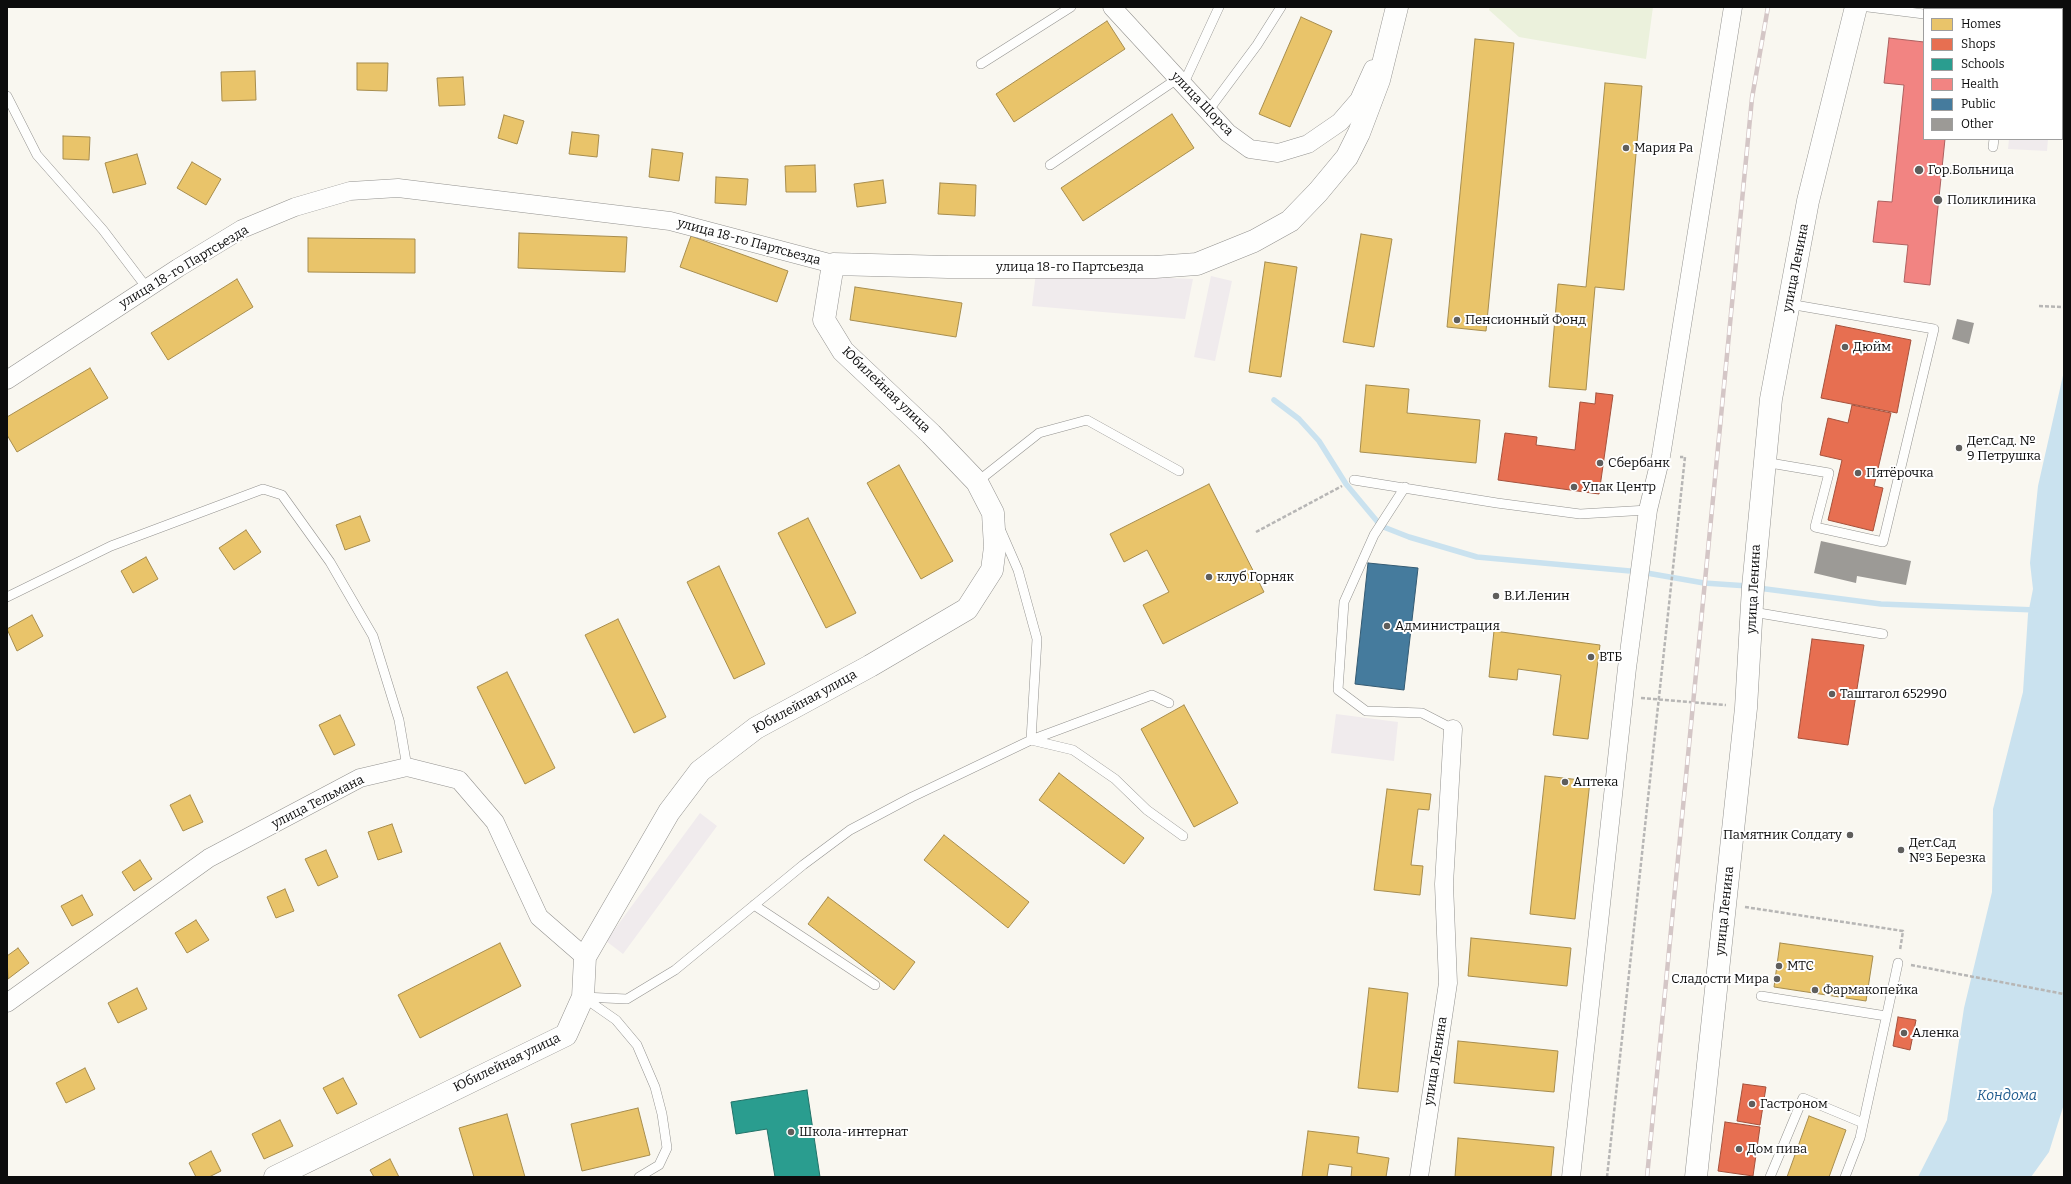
<!DOCTYPE html>
<html>
<head>
<meta charset="utf-8">
<style>
  body { margin:0 }
  #map { position:relative; width:2071px; height:1184px; overflow:hidden; background:#f9f7f0; font-family:Bitter,serif }
  canvas { display:block }
  .frame { position:absolute; inset:0; border:8px solid #0c0c0c; pointer-events:none }
  .legend { position:absolute; left:1923px; top:8px; width:140px; height:132px; box-sizing:border-box; background:#fff; border:1px solid #9e9e9e; margin:0; padding:5px 7px; list-style:none; font-size:12px; color:#0c0c0c }
  .legend li { display:flex; align-items:center; gap:8px; height:20px }
  .legend b { width:20px; border:1px solid #9e9e9e }
</style>
</head>
<body>
<div id="map">
<canvas width="2071" height="1184"></canvas>
<div class="frame"></div>
<ul class="legend">
<li><b style="height:11px;background:#e9c46a"></b>Homes</li>
<li><b style="height:11px;background:#e76f51"></b>Shops</li>
<li><b style="height:11px;background:#2a9d8f"></b>Schools</li>
<li><b style="height:11px;background:#f28482"></b>Health</li>
<li><b style="height:11px;background:#457b9d"></b>Public</li>
<li><b style="height:11px;background:#9c9a96"></b>Other</li>
</ul>
</div>
<script>
const c = document.querySelector('canvas').getContext('2d');
c.lineJoin = 'round';
function fillPath(path, color) {
  c.fillStyle = color;
  c.fill(path, 'evenodd');
}
function shape(rows) {
  const path = new Path2D();
  for (const r of rows) {
    path.moveTo(r[0], r[1]);
    for (let i = 2; i < r.length; i += 2) path.lineTo(r[i], r[i + 1]);
  }
  return path;
}
function trace(path, color, width, dash) {
  c.strokeStyle = color;
  c.lineWidth = width;
  c.lineCap = dash ? 'butt' : 'round';
  c.setLineDash(dash || []);
  c.stroke(path);
}
function drawText(font, color, halo, rows, align = 'center') {
  c.font = font + ' Bitter,serif';
  c.lineWidth = 4;
  c.setLineDash([]);
  c.textBaseline = 'middle';
  c.strokeStyle = halo;
  c.fillStyle = color;
  for (const [text, x, y, turn = 0] of rows) {
    c.save();
    c.translate(x, y);
    c.rotate((+turn || 0) * Math.PI / 180);
    c.textAlign = isNaN(turn) ? turn : align;
    if (halo) c.strokeText(text, 0, 0);
    c.fillText(text, 0, 0);
    c.restore();
  }
}
const industrial = shape([
  [2018,7,2057,7,2057,9,2018,9],
  [2009,139,2048,139,2047,151,2008,149],
  [1036,272,1193,279,1185,319,1032,306],
  [1211,276,1232,281,1215,361,1194,357],
  [1336,714,1398,722,1394,761,1331,753],
  [700,813,717,826,623,954,606,941]
]);
const pitch = shape([
  [1490,7,1653,7,1646,59,1519,37,1489,10]
]);
const water = shape([
  [2064,371,2064,1104,2049,1152,2031,1177,1918,1177,1947,1120,1964,1008,1992,892,1993,809,2023,692,2028,614,2033,589,2030,563,2038,486]
]);
const homes = shape([
  [1301,17,1332,31,1290,127,1259,114,1301,17],
  [1107,21,1125,49,1014,122,996,94,1107,21],
  [1475,39,1514,43,1486,331,1447,327,1475,39],
  [357,63,388,63,387,91,357,90,357,63],
  [255,71,256,100,222,101,221,72,255,71],
  [463,77,465,105,439,106,437,78,463,77],
  [1605,83,1642,86,1624,290,1595,287,1586,390,1549,387,1558,284,1586,287,1605,83],
  [1172,114,1194,148,1083,221,1061,188,1172,114],
  [504,115,524,121,517,144,498,138,504,115],
  [572,132,599,135,597,157,569,154,572,132],
  [63,136,90,137,89,160,63,159,63,136],
  [652,149,683,153,679,181,649,177,652,149],
  [137,154,146,184,113,193,105,163,137,154],
  [192,162,221,179,206,205,177,188,192,162],
  [815,165,816,192,786,192,785,166,815,165],
  [716,177,748,179,746,205,715,203,716,177],
  [883,180,886,203,857,207,854,184,883,180],
  [940,183,976,185,975,216,938,214,940,183],
  [519,233,627,237,625,272,518,268,519,233],
  [1361,234,1392,239,1374,347,1343,342,1361,234],
  [691,236,788,271,777,302,680,267,691,236],
  [308,238,415,239,415,273,308,272,308,238],
  [1265,262,1297,267,1281,377,1249,372,1265,262],
  [237,279,253,307,168,360,151,333,237,279],
  [855,287,962,303,956,337,850,320,855,287],
  [90,368,108,398,17,452,7,435,7,417,90,368],
  [1366,385,1409,389,1407,413,1480,420,1476,463,1360,452,1366,385],
  [899,465,953,561,921,579,867,483,899,465],
  [1209,484,1264,592,1163,644,1143,605,1169,592,1147,550,1124,562,1110,534,1209,484],
  [360,516,370,541,345,550,336,525,360,516],
  [808,518,856,613,826,628,778,533,808,518],
  [246,530,261,552,234,570,219,548,246,530],
  [146,557,158,579,133,593,121,571,146,557],
  [719,566,765,664,734,679,687,582,719,566],
  [32,615,43,636,17,651,7,629,32,615],
  [618,619,666,717,634,733,585,635,618,619],
  [1494,631,1600,645,1588,739,1553,735,1561,675,1518,669,1517,680,1489,677,1494,631],
  [507,672,555,768,525,784,477,687,507,672],
  [1184,705,1238,803,1194,827,1141,729,1184,705],
  [340,715,355,745,334,755,319,725,340,715],
  [1059,773,1144,838,1124,864,1039,800,1059,773],
  [1545,776,1590,781,1575,919,1530,914,1545,776],
  [1387,789,1431,794,1429,810,1418,809,1411,865,1423,866,1420,895,1374,890,1387,789],
  [190,795,203,822,183,831,170,805,190,795],
  [392,824,402,852,378,860,368,832,392,824],
  [944,835,1029,902,1008,928,924,860,944,835],
  [326,850,338,877,318,886,305,859,326,850],
  [140,860,152,879,134,891,122,872,140,860],
  [285,889,294,911,276,918,267,897,285,889],
  [82,895,93,915,72,926,61,906,82,895],
  [828,897,915,962,894,990,808,924,828,897],
  [196,920,209,940,187,953,175,933,196,920],
  [1471,938,1571,948,1567,986,1468,976,1471,938],
  [500,943,521,986,420,1038,398,995,500,943],
  [1780,943,1873,956,1866,1001,1774,987,1780,943],
  [18,948,29,963,8,979,7,956,18,948],
  [137,988,147,1009,118,1023,108,1003,137,988],
  [1369,988,1408,993,1398,1092,1358,1088,1369,988],
  [1458,1041,1558,1051,1554,1092,1454,1083,1458,1041],
  [85,1068,95,1089,66,1103,56,1083,85,1068],
  [343,1078,357,1104,337,1114,323,1088,343,1078],
  [638,1108,650,1155,582,1171,571,1124,638,1108],
  [507,1114,525,1177,474,1177,459,1128,507,1114],
  [1809,1116,1846,1130,1829,1177,1787,1177,1809,1116],
  [280,1120,293,1146,264,1159,252,1134,280,1120],
  [1308,1131,1359,1137,1357,1153,1389,1158,1386,1177,1351,1177,1352,1167,1329,1164,1327,1177,1302,1177,1308,1131],
  [1458,1138,1554,1147,1551,1177,1455,1177,1458,1138],
  [211,1151,221,1171,209,1177,196,1177,189,1163,211,1151],
  [390,1159,399,1177,374,1177,370,1170,390,1159]
]);
const shops = shape([
  [1836,325,1911,340,1897,413,1821,398,1836,325],
  [1596,393,1613,395,1599,494,1498,480,1505,433,1537,437,1536,445,1575,450,1580,402,1595,404,1596,393],
  [1852,405,1891,413,1874,486,1883,488,1873,531,1828,520,1842,460,1820,455,1828,418,1848,423,1852,405],
  [1812,639,1864,645,1848,745,1798,738,1812,639],
  [1898,1017,1916,1020,1910,1050,1893,1046,1898,1017],
  [1743,1084,1766,1087,1760,1125,1737,1121,1743,1084],
  [1725,1122,1760,1127,1753,1176,1718,1171,1725,1122]
]);
const schools = shape([
  [807,1090,820,1177,775,1177,767,1129,736,1134,731,1102,807,1090]
]);
const health = shape([
  [1889,38,1924,42,1924,139,1945,139,1930,285,1904,282,1908,245,1873,242,1878,201,1892,202,1904,85,1884,83,1889,38]
]);
const public = shape([
  [1368,563,1418,568,1404,690,1355,684,1368,563]
]);
const stream = shape([
  [1274,400,1299,419,1319,441,1346,484,1381,526,1409,537,1477,557,1641,572,1704,583,1748,586],
  [1758,588,1881,604,2036,610]
]);
const building = shape([
  [1957,319,1974,323,1969,344,1952,339],
  [1821,541,1911,561,1906,585,1857,576,1856,583,1814,573]
]);
const path = shape([
  [2039,306,2064,307],
  [1256,532,1342,486],
  [1641,698,1726,705],
  [1745,907,1903,931,1900,950],
  [1911,965,2064,994],
  [1607,1177,1685,457,1680,457]
]);
const service = shape([
  [1868,7,1924,14],
  [2000,9,2000,7],
  [981,64,1071,7],
  [1183,85,1219,7],
  [7,96,37,155,103,230,147,288],
  [1208,111,1257,45,1281,7],
  [1993,147,1994,139],
  [1050,165,1177,79],
  [1764,462,1829,473,1815,527,1883,542,1934,329,1789,304],
  [1354,480,1497,503,1580,514,1648,510],
  [977,482,1039,433,1087,420,1179,471],
  [1405,487,1374,535,1344,602,1338,690,1366,711,1422,713,1453,729],
  [1001,531,1018,570,1037,639,1031,740,1073,750,1115,779,1147,810,1183,836],
  [7,597,111,546,263,489,282,495,330,562,373,636,399,720,407,767],
  [1753,612,1883,634],
  [754,905,875,985],
  [1761,996,1886,1016],
  [583,997,627,999,675,970,803,865,850,830,912,797,1031,740,1152,695,1169,703],
  [583,997,616,1020,637,1045,655,1087,662,1114,667,1148,659,1165,639,1177],
  [1770,1177,1803,1098,1863,1123],
  [1845,1177,1860,1138,1898,963]
]);
const minor = shape([
  [1112,7,1228,133,1250,149,1278,153,1308,144,1340,122,1359,100,1373,69],
  [7,380,178,268,242,229,295,207,350,191,398,188,670,221,833,264],
  [7,1003,209,858,360,778,407,767,459,780,495,822,539,917,585,957],
  [1419,1177,1448,983,1444,884,1453,729],
  [1571,1177,1627,668,1648,510,1661,456,1733,7]
]);
const tertiary = shape([
  [275,1177,566,1035,583,997,585,957,669,812,700,771,756,728,870,666,967,609,992,570,995,547,993,513,977,482,931,434,843,351,824,320,833,264,948,267,1155,267,1197,264,1254,241,1290,221,1318,192,1347,157,1359,133,1379,80,1397,7],
  [1696,1177,1746,708,1753,587,1771,399,1808,201,1856,7]
]);
const rail = shape([
  [1647,1177,1752,98,1768,7]
]);
const markers = [
  [1626,148,4,"#5f5e5c"],
  [1919,170,5,"#5f5e5c"],
  [1938,200,5,"#5f5e5c"],
  [1457,320,4,"#5f5e5c"],
  [1845,347,4,"#5f5e5c"],
  [1959,448,4,"#5f5e5c"],
  [1600,463,4,"#5f5e5c"],
  [1858,473,4,"#5f5e5c"],
  [1574,487,4,"#5f5e5c"],
  [1209,577,4,"#5f5e5c"],
  [1496,596,4,"#5f5e5c"],
  [1387,626,4,"#5f5e5c"],
  [1591,657,4,"#5f5e5c"],
  [1832,694,4,"#5f5e5c"],
  [1565,782,4,"#5f5e5c"],
  [1850,835,4,"#5f5e5c"],
  [1901,850,4,"#5f5e5c"],
  [1779,966,4,"#5f5e5c"],
  [1777,979,4,"#5f5e5c"],
  [1815,990,4,"#5f5e5c"],
  [1904,1033,4,"#5f5e5c"],
  [1752,1104,4,"#5f5e5c"],
  [791,1132,4,"#5f5e5c"],
  [1739,1149,4,"#5f5e5c"]
];
const streetNames = [
  ["улица Щорса",1202,104,46],
  ["улица 18-го Партсьезда",749,242,15],
  ["улица 18-го Партсьезда",184,267,-31],
  ["улица 18-го Партсьезда",1070,267],
  ["улица Ленина",1796,268,-79],
  ["Юбилейная улица",886,390,44],
  ["улица Ленина",1754,589,-87],
  ["Юбилейная улица",805,702,-29],
  ["улица Тельмана",318,802,-27],
  ["улица Ленина",1725,911,-84],
  ["улица Ленина",1436,1061,-81],
  ["Юбилейная улица",507,1063,-26]
];
const poiNames = [
  ["Мария Ра",1634,148],
  ["Гор.Больница",1928,170],
  ["Поликлиника",1947,200],
  ["Пенсионный Фонд",1465,320],
  ["Дюйм",1853,347],
  ["Дет.Сад. №",1967,441],
  ["9 Петрушка",1967,456],
  ["Сбербанк",1608,463],
  ["Пятёрочка",1866,473],
  ["Упак Центр",1582,487],
  ["клуб Горняк",1217,577],
  ["В.И.Ленин",1504,596],
  ["Администрация",1395,626],
  ["ВТБ",1599,657],
  ["Таштагол 652990",1840,694],
  ["Аптека",1573,782],
  ["Памятник Солдату",1842,835,"right"],
  ["Дет.Сад",1909,843],
  ["№3 Березка",1909,858],
  ["МТС",1787,966],
  ["Сладости Мира",1769,979,"right"],
  ["Фармакопейка",1823,990],
  ["Аленка",1912,1033],
  ["Гастроном",1760,1104],
  ["Школа-интернат",799,1132],
  ["Дом пива",1747,1149]
];
const waterNames = [
  ["Кондома",2007,1096]
];
fillPath(industrial, '#f0ebed');
fillPath(pitch, '#ebf1dc');
fillPath(water, '#cae2ef');
fillPath(homes, '#e9c46a');
trace(homes, '#a78d4e', 1);
fillPath(shops, '#e76f51');
trace(shops, '#a5513c', 1);
fillPath(schools, '#2a9d8f');
trace(schools, '#217268', 1);
fillPath(health, '#f28482');
trace(health, '#ad605f', 1);
fillPath(public, '#457b9d');
trace(public, '#345a72', 1);
trace(stream, '#cae2ef', 5.5);
fillPath(building, '#9c9a96');
trace(service, '#93928f', 10);
trace(minor, '#93928f', 19);
trace(tertiary, '#93928f', 23);
trace(path, '#b7b6b5', 2.5, [4, 2]);
trace(service, '#fefefd', 9);
trace(minor, '#fefefd', 18);
trace(tertiary, '#fefefd', 22);
trace(rail, '#d4c6c6', 4.5);
trace(rail, '#fff', 3, [9]);
for (const [x, y, r, color] of markers) {
  const dot = new Path2D();
  dot.arc(x, y, r, 0, 2 * Math.PI);
  c.fillStyle = color;
  c.fill(dot);
  trace(dot, '#fff', 1.5);
}
drawText('13px', '#0c0c0c', '#fff', streetNames);
drawText('13px', '#0c0c0c', '#fff', poiNames, 'left');
drawText('italic 14px', '#235e90', '#fff', waterNames);
</script>
</body>
</html>
